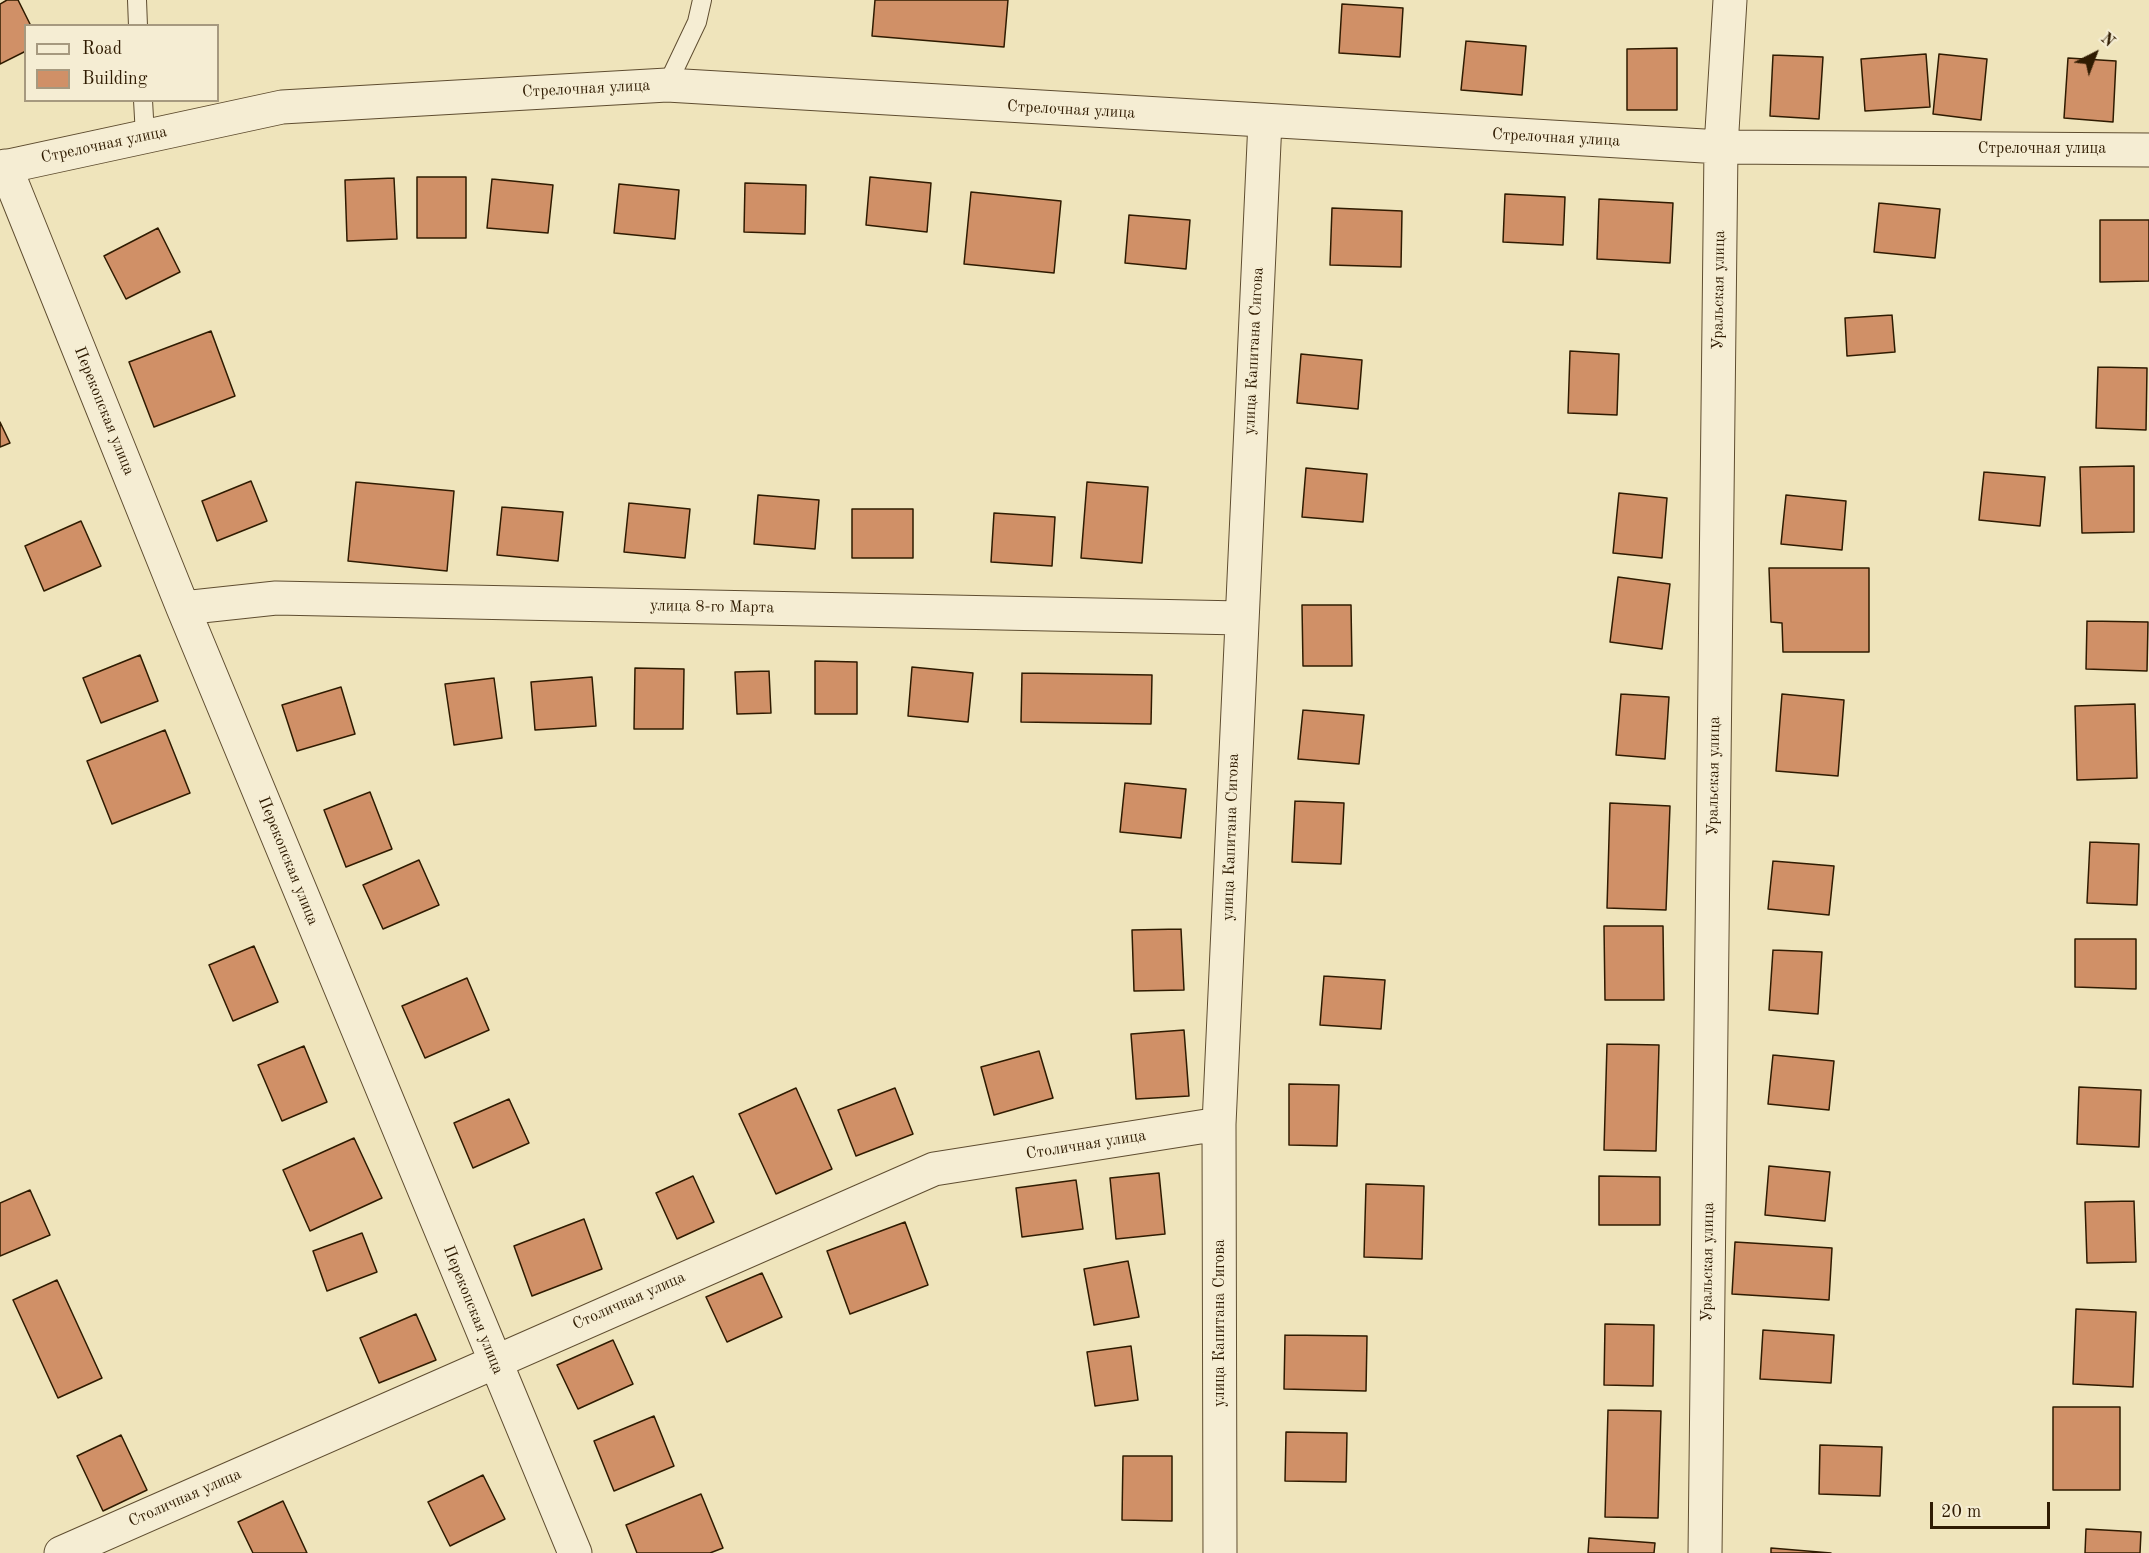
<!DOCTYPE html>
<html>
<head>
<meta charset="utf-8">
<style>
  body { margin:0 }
  #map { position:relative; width:2149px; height:1553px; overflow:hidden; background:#efe4bb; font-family:"Old Standard TT",serif }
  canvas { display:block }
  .legend { position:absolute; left:24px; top:24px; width:195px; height:78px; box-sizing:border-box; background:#f5edd3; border:2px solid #a6997f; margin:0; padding:8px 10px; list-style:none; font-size:18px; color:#2f1b01 }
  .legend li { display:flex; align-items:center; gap:12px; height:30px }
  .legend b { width:30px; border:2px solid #a6997f }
  .north { position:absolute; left:2065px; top:24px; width:60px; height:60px; -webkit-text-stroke:4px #f5edd3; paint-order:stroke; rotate:42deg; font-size:16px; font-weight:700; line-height:24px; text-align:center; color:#2f1b01 }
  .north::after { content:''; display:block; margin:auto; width:21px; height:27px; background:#2f1b01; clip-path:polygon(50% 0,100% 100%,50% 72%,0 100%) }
  .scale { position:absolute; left:1930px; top:1502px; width:120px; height:27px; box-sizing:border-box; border:3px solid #2f1b01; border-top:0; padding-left:8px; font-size:18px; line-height:21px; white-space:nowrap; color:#2f1b01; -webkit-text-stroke:4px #f5edd3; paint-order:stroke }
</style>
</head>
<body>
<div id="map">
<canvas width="2149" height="1553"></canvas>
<ul class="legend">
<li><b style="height:8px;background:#f5edd3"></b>Road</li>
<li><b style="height:16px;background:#d09067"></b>Building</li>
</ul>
<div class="north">N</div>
<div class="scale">20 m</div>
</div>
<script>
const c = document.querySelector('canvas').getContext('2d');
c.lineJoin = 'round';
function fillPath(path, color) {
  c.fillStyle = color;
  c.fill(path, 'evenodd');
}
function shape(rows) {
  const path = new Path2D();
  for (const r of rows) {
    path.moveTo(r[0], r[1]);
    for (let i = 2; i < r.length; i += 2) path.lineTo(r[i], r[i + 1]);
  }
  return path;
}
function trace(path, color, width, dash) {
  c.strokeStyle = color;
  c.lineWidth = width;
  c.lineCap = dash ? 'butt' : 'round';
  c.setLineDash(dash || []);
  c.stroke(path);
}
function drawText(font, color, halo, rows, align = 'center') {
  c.font = font + ' "Old Standard TT",serif';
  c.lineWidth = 5;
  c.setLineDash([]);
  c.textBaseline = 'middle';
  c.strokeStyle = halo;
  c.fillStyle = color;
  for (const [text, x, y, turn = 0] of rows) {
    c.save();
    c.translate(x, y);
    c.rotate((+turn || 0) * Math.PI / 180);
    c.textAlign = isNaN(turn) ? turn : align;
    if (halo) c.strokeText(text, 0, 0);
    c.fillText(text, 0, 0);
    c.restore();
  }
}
const building = shape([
  [7,0,18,0,31,26,26,26,26,51,0,64,0,4,7,0],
  [875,0,1008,0,1004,47,872,36,875,0],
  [1342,4,1403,8,1400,57,1339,53,1342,4],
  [1466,41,1526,46,1522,95,1461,90,1466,41],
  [1677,48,1677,110,1627,110,1627,49,1677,48],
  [1926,54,1930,107,1865,111,1861,59,1926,54],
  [1939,54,1987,59,1981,120,1933,114,1939,54],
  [1773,55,1823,57,1819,119,1770,116,1773,55],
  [2068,58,2116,61,2113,122,2064,118,2068,58],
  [417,177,466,177,466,238,417,238,417,177],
  [870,177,931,183,927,232,866,225,870,177],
  [394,178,397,239,347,241,345,180,394,178],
  [492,179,553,185,548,233,487,228,492,179],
  [745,183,806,185,805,234,744,232,745,183],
  [619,184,679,190,675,239,614,233,619,184],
  [971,192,1061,201,1054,273,964,264,971,192],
  [1505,194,1565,197,1563,245,1503,242,1505,194],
  [1599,199,1673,203,1670,263,1597,259,1599,199],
  [1879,203,1940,209,1935,258,1874,252,1879,203],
  [1332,208,1402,211,1401,267,1330,265,1332,208],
  [1129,215,1190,220,1186,269,1125,263,1129,215],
  [2100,220,2149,220,2149,281,2100,282,2100,220],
  [158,228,180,272,126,299,104,256,158,228],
  [1892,315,1895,352,1847,356,1845,318,1892,315],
  [211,331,235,396,154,427,129,362,211,331],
  [1570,351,1619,354,1617,415,1568,413,1570,351],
  [1301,354,1362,360,1358,409,1297,403,1301,354],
  [2098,367,2147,368,2146,430,2096,428,2098,367],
  [0,422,10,443,0,447,0,422],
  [2134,466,2134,532,2082,533,2080,467,2134,466],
  [1306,468,1367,474,1363,522,1302,517,1306,468],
  [1984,472,2045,477,2040,526,1979,520,1984,472],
  [251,481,267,521,217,541,202,501,251,481],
  [356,482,454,491,447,571,348,561,356,482],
  [1087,482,1148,487,1142,563,1081,558,1087,482],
  [1619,493,1667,498,1662,558,1613,553,1619,493],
  [758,495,819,500,815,549,754,544,758,495],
  [1786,495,1846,501,1842,550,1781,544,1786,495],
  [629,503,690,509,685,558,624,552,629,503],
  [502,507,563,512,558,561,497,555,502,507],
  [852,509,913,509,913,558,852,558,852,509],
  [994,513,1055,517,1052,566,991,562,994,513],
  [81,521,101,566,44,591,25,546,81,521],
  [1769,568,1869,568,1869,652,1783,652,1782,623,1771,622,1769,568],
  [1618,577,1670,584,1662,649,1610,642,1618,577],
  [1302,605,1351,605,1352,666,1303,666,1302,605],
  [2087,621,2148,622,2147,671,2086,669,2087,621],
  [140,655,158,701,101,723,83,678,140,655],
  [815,661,857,662,857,714,815,714,815,661],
  [912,667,973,673,968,722,908,716,912,667],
  [635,668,684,669,683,729,634,729,635,668],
  [769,671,771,713,737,714,735,672,769,671],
  [1022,673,1152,675,1151,724,1021,722,1022,673],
  [592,677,596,726,535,730,531,682,592,677],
  [494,678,502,738,454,745,445,684,494,678],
  [341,687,355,734,297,751,282,705,341,687],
  [1621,694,1669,697,1665,759,1616,755,1621,694],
  [1782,694,1844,700,1838,776,1776,771,1782,694],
  [2135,704,2137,778,2077,780,2075,706,2135,704],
  [1303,710,1364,715,1359,764,1298,759,1303,710],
  [165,730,190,793,112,824,87,761,165,730],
  [1125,783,1186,789,1181,838,1120,832,1125,783],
  [370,792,392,849,346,867,324,810,370,792],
  [1295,801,1344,803,1341,864,1292,862,1295,801],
  [1610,803,1670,806,1666,910,1607,908,1610,803],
  [2090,842,2139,844,2137,905,2087,903,2090,842],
  [419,860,439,905,383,929,363,885,419,860],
  [1773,861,1834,866,1829,915,1768,909,1773,861],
  [1604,926,1663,926,1664,1000,1605,1000,1604,926],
  [1181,929,1184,990,1134,991,1132,930,1181,929],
  [2075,939,2136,939,2136,989,2075,987,2075,939],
  [254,946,278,1002,233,1021,209,965,254,946],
  [1773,950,1822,952,1818,1014,1769,1010,1773,950],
  [1324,976,1385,980,1381,1029,1320,1025,1324,976],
  [467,978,489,1030,425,1058,402,1006,467,978],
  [1184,1030,1189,1096,1136,1099,1131,1034,1184,1030],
  [1607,1044,1659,1045,1656,1151,1604,1150,1607,1044],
  [304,1046,327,1102,282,1121,258,1065,304,1046],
  [1039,1051,1053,1098,994,1115,981,1067,1039,1051],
  [1773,1055,1834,1061,1829,1110,1768,1104,1773,1055],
  [1289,1084,1339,1085,1337,1146,1289,1145,1289,1084],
  [2079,1087,2141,1090,2139,1147,2077,1144,2079,1087],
  [796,1088,832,1169,776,1194,739,1114,796,1088],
  [895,1088,913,1134,856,1156,838,1110,895,1088],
  [509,1099,529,1143,473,1168,454,1123,509,1099],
  [354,1138,382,1198,310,1231,283,1170,354,1138],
  [1769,1166,1830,1172,1825,1221,1765,1215,1769,1166],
  [1159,1173,1165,1234,1116,1239,1110,1178,1159,1173],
  [693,1176,714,1222,677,1239,656,1193,693,1176],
  [1599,1176,1660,1177,1660,1225,1599,1225,1599,1176],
  [1076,1180,1083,1229,1022,1237,1016,1188,1076,1180],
  [1366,1184,1424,1186,1422,1259,1364,1257,1366,1184],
  [30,1190,50,1235,0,1256,0,1203,30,1190],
  [2134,1201,2136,1262,2087,1263,2085,1202,2134,1201],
  [584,1219,602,1269,532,1296,514,1246,584,1219],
  [905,1222,928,1285,850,1314,827,1251,905,1222],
  [362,1233,377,1272,327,1291,313,1251,362,1233],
  [1735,1242,1832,1248,1829,1300,1732,1294,1735,1242],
  [1128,1261,1139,1317,1094,1325,1084,1269,1128,1261],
  [762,1273,782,1317,727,1342,706,1297,762,1273],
  [57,1280,102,1378,58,1398,13,1300,57,1280],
  [2076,1309,2136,1312,2133,1387,2073,1384,2076,1309],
  [416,1314,436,1360,379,1383,360,1338,416,1314],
  [1605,1324,1654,1325,1653,1386,1604,1385,1605,1324],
  [1763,1330,1834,1335,1831,1383,1760,1379,1763,1330],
  [1285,1335,1367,1336,1366,1391,1284,1389,1285,1335],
  [613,1340,633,1384,578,1409,557,1365,613,1340],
  [1131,1346,1138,1400,1095,1406,1087,1352,1131,1346],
  [2053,1407,2120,1407,2120,1490,2053,1490,2053,1407],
  [1608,1410,1661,1411,1658,1518,1605,1517,1608,1410],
  [654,1416,674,1466,614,1491,594,1441,654,1416],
  [1286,1432,1347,1433,1346,1482,1285,1481,1286,1432],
  [121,1435,147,1490,103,1511,77,1456,121,1435],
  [1820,1445,1882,1447,1880,1496,1819,1494,1820,1445],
  [1123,1456,1172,1456,1172,1521,1122,1520,1123,1456],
  [483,1475,505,1519,450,1546,428,1502,483,1475],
  [701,1494,723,1548,710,1553,637,1553,626,1525,701,1494],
  [283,1501,307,1553,253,1553,238,1522,283,1501],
  [2086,1529,2141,1532,2140,1553,2085,1553,2086,1529],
  [1589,1538,1655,1543,1654,1553,1588,1553,1589,1538],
  [1771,1548,1831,1553,1771,1553,1771,1548]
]);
const lane = shape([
  [137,0,138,26],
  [667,85,697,22,702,0],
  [143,100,145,136]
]);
const street = shape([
  [5,166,183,608,575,1553],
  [0,168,282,107,667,85,1721,147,2149,150],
  [183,608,276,598,1241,618],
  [61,1553,934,1169,1219,1124],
  [1220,1553,1219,1124,1265,121],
  [1705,1553,1721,147,1730,0]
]);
const streetNames = [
  ["Стрелочная улица",586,89,-3],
  ["Стрелочная улица",1071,110,3],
  ["Стрелочная улица",1556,138,3],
  ["Стрелочная улица",104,145,-12],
  ["Стрелочная улица",2042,149],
  ["Уральская улица",1719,290,-89],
  ["улица Капитана Сигова",1254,351,-87],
  ["Перекопская улица",104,411,68],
  ["улица 8-го Марта",712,607,1],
  ["Уральская улица",1714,776,-89],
  ["улица Капитана Сигова",1231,837,-88],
  ["Перекопская улица",288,861,68],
  ["Столичная улица",1086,1145,-9],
  ["Уральская улица",1708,1262,-89],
  ["Столичная улица",629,1301,-24],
  ["Перекопская улица",473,1310,68],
  ["улица Капитана Сигова",1220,1323,-90],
  ["Столичная улица",185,1498,-24]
];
fillPath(building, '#d09067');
trace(building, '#2f1b01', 1.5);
trace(lane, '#5f4d30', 20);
trace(street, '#5f4d30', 35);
trace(lane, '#f5edd3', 18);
trace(street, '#f5edd3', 33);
drawText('16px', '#2f1b01', '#f5edd3', streetNames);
</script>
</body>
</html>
